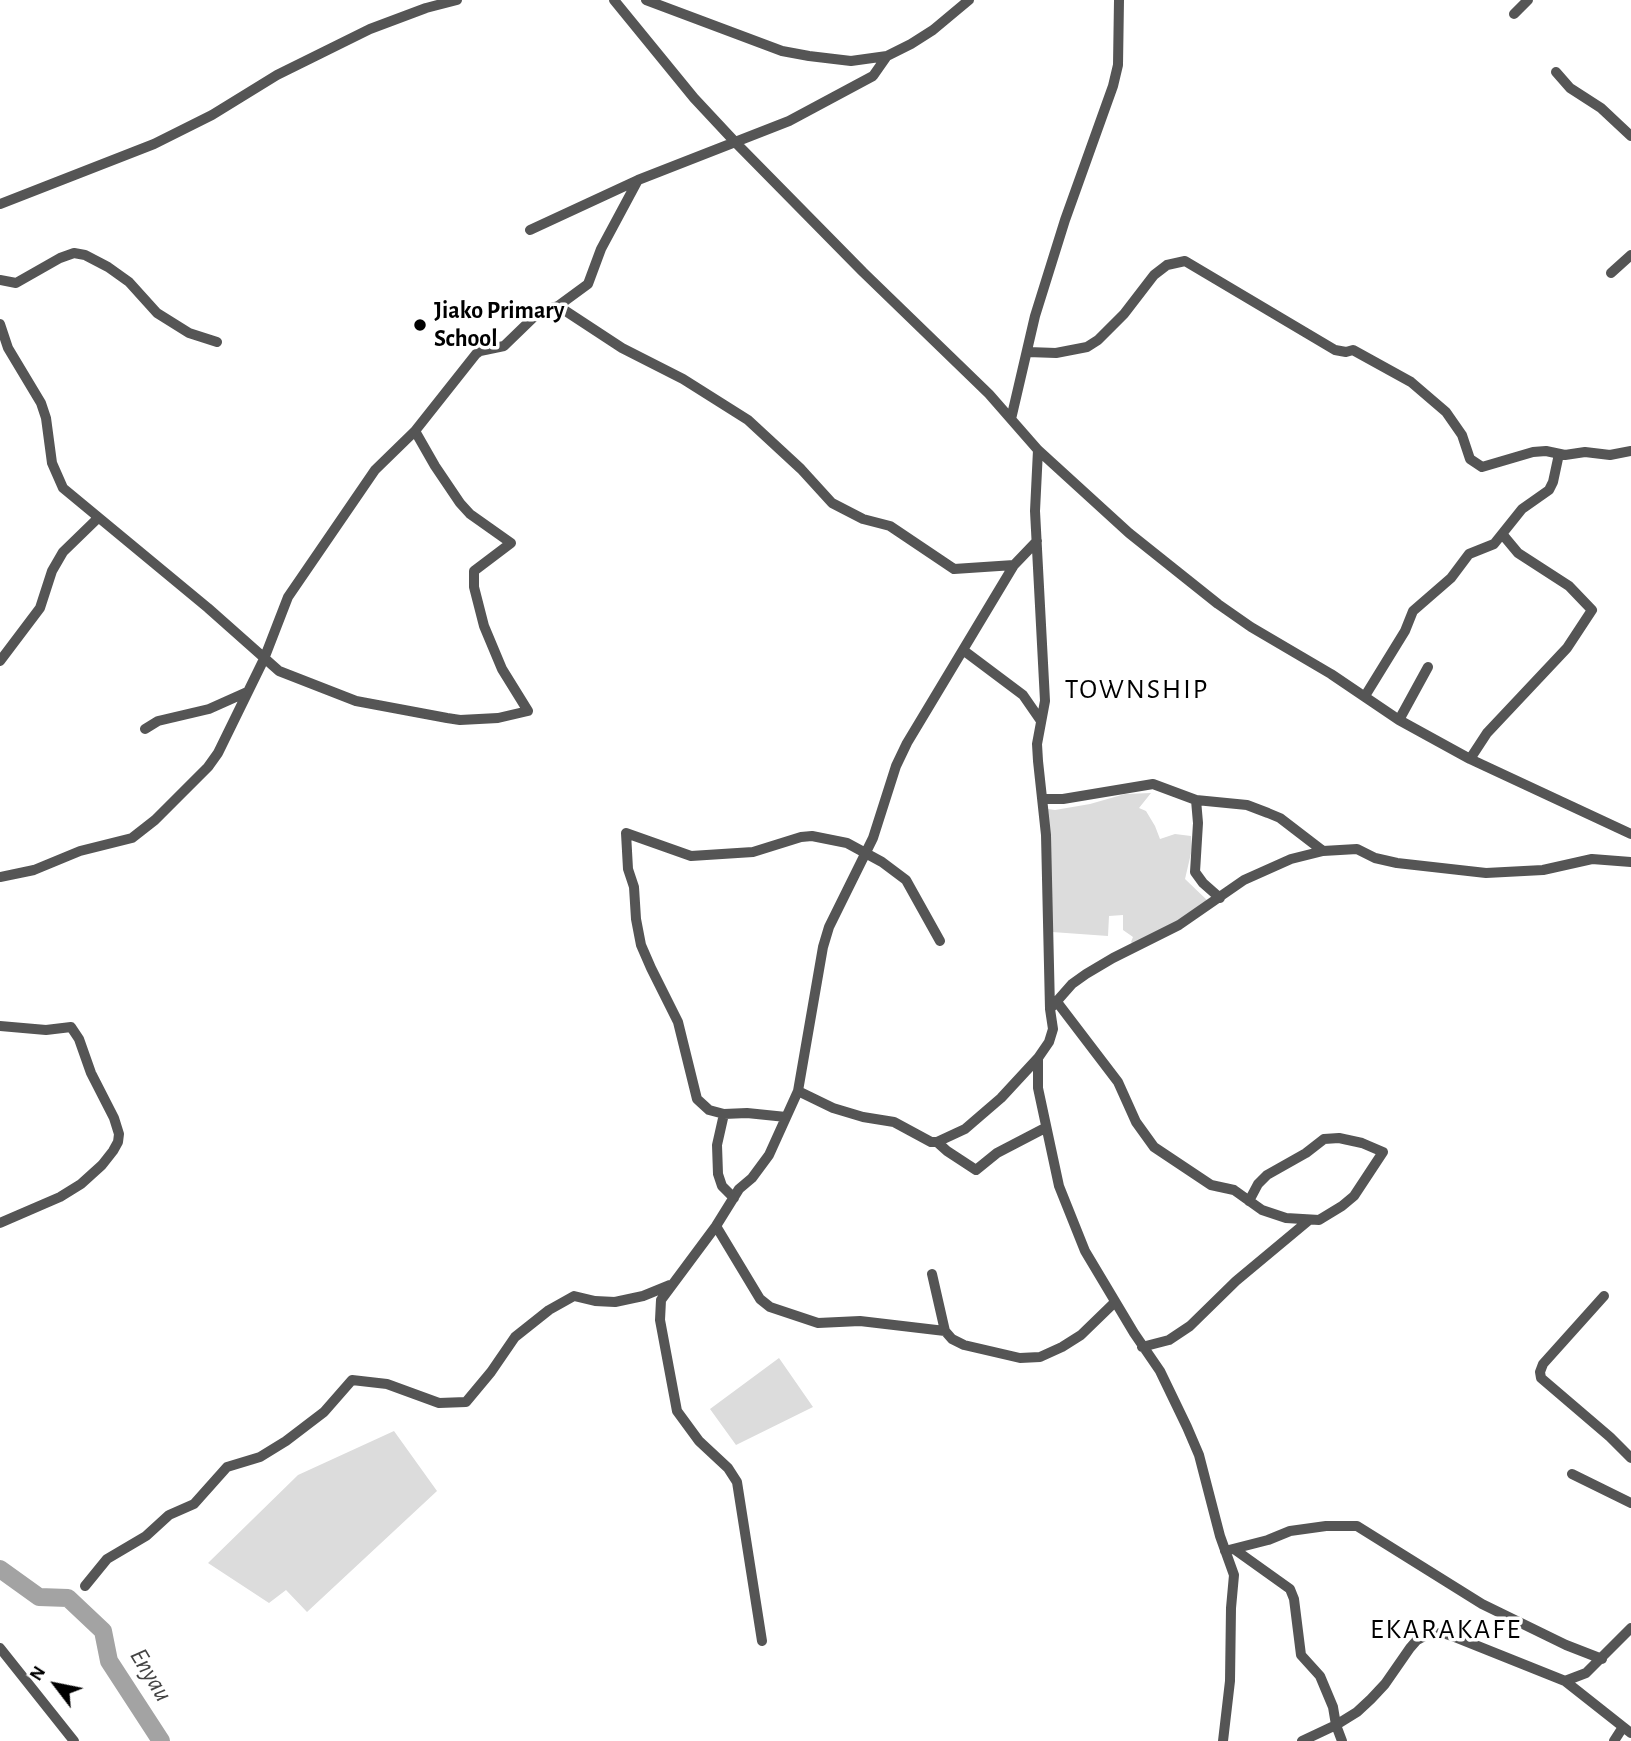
<!DOCTYPE html>
<html>
<head>
<meta charset="utf-8">
<style>
  body { margin:0 }
  #map { position:relative; width:1631px; height:1741px; overflow:hidden; background:#fff; font-family:"Alegreya Sans",sans-serif }
  canvas { display:block }
  .north { position:absolute; left:21px; top:1650px; width:70px; height:70px; -webkit-text-stroke:5px #fff; paint-order:stroke; rotate:302deg; font-size:19px; font-weight:700; line-height:28px; text-align:center; color:#000 }
  .north::after { content:''; display:block; margin:auto; width:24px; height:32px; background:#000; clip-path:polygon(50% 0,100% 100%,50% 72%,0 100%) }
</style>
</head>
<body>
<div id="map">
<canvas width="1631" height="1741"></canvas>
<div class="north">N</div>
</div>
<script>
const c = document.querySelector('canvas').getContext('2d');
c.lineJoin = 'round';
function fillPath(path, color) {
  c.fillStyle = color;
  c.fill(path, 'evenodd');
}
function shape(rows) {
  const path = new Path2D();
  for (const r of rows) {
    path.moveTo(r[0], r[1]);
    for (let i = 2; i < r.length; i += 2) path.lineTo(r[i], r[i + 1]);
  }
  return path;
}
function trace(path, color, width, dash) {
  c.strokeStyle = color;
  c.lineWidth = width;
  c.lineCap = dash ? 'butt' : 'round';
  c.setLineDash(dash || []);
  c.stroke(path);
}
function drawText(font, color, halo, rows, align = 'center') {
  c.font = font + ' "Alegreya Sans",sans-serif';
  c.lineWidth = 7;
  c.setLineDash([]);
  c.textBaseline = 'middle';
  c.strokeStyle = halo;
  c.fillStyle = color;
  for (const [text, x, y, turn = 0] of rows) {
    c.save();
    c.translate(x, y);
    c.rotate((+turn || 0) * Math.PI / 180);
    c.textAlign = isNaN(turn) ? turn : align;
    if (halo) c.strokeText(text, 0, 0);
    c.fillText(text, 0, 0);
    c.restore();
  }
}
const green = shape([
  [1151,793,1139,808,1146,811,1155,826,1160,839,1175,834,1191,836,1192,849,1185,879,1209,902,1136,949,1131,942,1133,937,1123,930,1123,915,1109,916,1108,936,1052,932,1048,809,1055,810,1090,804,1125,794],
  [779,1358,813,1407,736,1445,710,1409],
  [394,1431,437,1491,307,1612,286,1590,269,1603,208,1563,298,1475]
]);
const river = shape([
  [0,1569,39,1597,68,1598,103,1631,109,1661,161,1741]
]);
const minor = shape([
  [614,0,694,98,736,143,863,272,989,394,1038,450,1129,533,1218,604,1251,627,1331,674,1399,720,1470,759,1631,834],
  [646,0,782,51,809,56,851,61,887,56,911,44,933,30,969,0],
  [1514,14,1528,0],
  [1556,72,1570,88,1601,108,1631,136],
  [0,204,154,144,212,115,277,75,370,29,426,8,457,0],
  [530,230,638,180,789,121,873,76,887,56],
  [1611,273,1631,255],
  [0,280,16,283,60,258,74,253,85,255,108,267,129,282,157,313,189,333,217,342],
  [558,306,622,348,683,379,748,420,801,469,832,503,863,519,890,526,954,569,1014,565],
  [0,324,8,348,41,403,46,418,52,463,63,488,208,608,279,671,356,701,447,718,460,720,498,718,528,711,502,669,484,626,474,587,474,571,511,543,470,514,460,503,435,466,415,431],
  [1028,352,1056,353,1087,347,1098,340,1124,314,1154,275,1167,265,1185,261,1335,350,1346,352,1353,350,1411,382,1446,412,1462,435,1470,459,1482,467,1533,452,1546,451,1565,455,1585,452,1610,455,1631,451],
  [1011,419,1035,316,1065,220,1113,86,1118,65,1119,0],
  [1038,450,1035,511,1045,701,1037,744,1038,761,1046,835,1050,1009],
  [963,650,1023,695,1041,721],
  [0,661,40,608,52,571,63,552,98,518],
  [1365,696,1405,631,1413,611,1451,578,1469,554,1494,544,1522,509,1549,490,1553,482,1559,454],
  [1399,720,1428,667],
  [145,729,158,721,209,709,247,692],
  [1470,759,1487,733,1567,648,1592,610,1569,586,1518,553,1503,535],
  [1043,799,1063,799,1153,784,1196,800,1247,805,1268,813,1280,818,1323,851],
  [1196,800,1198,823,1195,872,1203,883,1220,898],
  [0,877,34,870,80,851,132,838,155,820,208,767,218,753,264,659,288,597,375,470,415,431,476,354,480,351,504,346,536,315,542,311,558,306,588,284,601,249,638,180],
  [1057,1002,1118,1082,1136,1122,1154,1147,1211,1185,1234,1190,1262,1210,1286,1218,1319,1220,1342,1206,1354,1196,1383,1152,1362,1143,1339,1138,1324,1139,1306,1153,1267,1175,1258,1184,1249,1201],
  [0,1026,46,1030,71,1027,79,1039,91,1073,114,1118,119,1134,118,1142,113,1151,102,1165,81,1184,60,1197,0,1223],
  [798,1091,833,1108,863,1117,894,1122,931,1142,937,1142,965,1129,1001,1098,1038,1058],
  [724,1114,717,1145,718,1174,722,1186,734,1198],
  [786,1117,747,1113,724,1114,709,1110,697,1099,678,1022,651,968,641,945,636,919,634,887,628,869,626,833,691,856,753,852,801,837,812,836,847,843,882,862,906,880,940,941],
  [937,1142,947,1151,976,1170,997,1153,1045,1128],
  [716,1226,760,1299,770,1307,818,1323,860,1321,945,1331],
  [932,1274,945,1331,952,1339,964,1345,1020,1358,1040,1357,1062,1347,1081,1335,1115,1302],
  [1604,1296,1543,1364,1540,1372,1541,1378,1610,1437,1631,1458],
  [1142,1347,1169,1340,1190,1326,1236,1281,1308,1221],
  [1572,1474,1631,1503],
  [1234,1549,1290,1589,1294,1599,1301,1655,1320,1676,1333,1707,1336,1725,1302,1741],
  [1225,1551,1268,1540,1290,1531,1326,1526,1357,1526,1482,1604,1566,1645,1602,1659],
  [85,1586,107,1559,146,1536,169,1515,194,1504,227,1467,260,1457,286,1441,324,1412,352,1380,387,1384,439,1403,466,1402,491,1372,515,1337,549,1310,574,1296,595,1301,615,1302,643,1296,670,1285],
  [762,1641,737,1482,728,1468,699,1441,677,1411,660,1320,661,1300,716,1226,739,1189,752,1178,769,1155,798,1091,823,947,829,927,873,838,896,766,907,743,1014,565,1037,541],
  [0,1648,74,1741],
  [1565,1681,1631,1733],
  [1223,1741,1230,1681,1231,1608,1234,1575,1220,1536,1199,1455,1187,1427,1160,1371,1134,1333,1085,1251,1059,1186,1038,1088,1038,1058,1049,1042,1053,1029,1050,1009,1072,984,1086,974,1113,958,1179,925,1244,880,1291,859,1323,851,1357,849,1375,858,1397,863,1486,873,1543,870,1592,859,1631,862],
  [1342,1741,1336,1725,1357,1712,1371,1699,1385,1684,1410,1648,1417,1640,1428,1634,1443,1633,1455,1637,1565,1681,1586,1673,1631,1628],
  [1614,1741,1623,1727]
]);
const markers = [
  [420,325,7,"#000"]
];
const poiNames = [
  ["Jiako Primary",434,311],
  ["School",434,339]
];
const waterNames = [
  ["Enyau",151,1675,59]
];
const quarterNames = [
  ["TOWNSHIP",1137,690],
  ["EKARAKAFE",1446,1630]
];
fillPath(green, '#dcdcdc');
trace(river, '#a3a3a3', 18);
trace(minor, '#555', 10);
for (const [x, y, r, color] of markers) {
  const dot = new Path2D();
  dot.arc(x, y, r, 0, 2 * Math.PI);
  c.fillStyle = color;
  c.fill(dot);
  trace(dot, '#fff', 2.5);
}
drawText('bold 24px', '#000', '#fff', poiNames, 'left');
drawText('italic 26px', '#444', '#fff', waterNames);
c.letterSpacing = '2px';
drawText('28px', '#000', '#fff', quarterNames);
c.letterSpacing = '0px';
</script>
</body>
</html>
